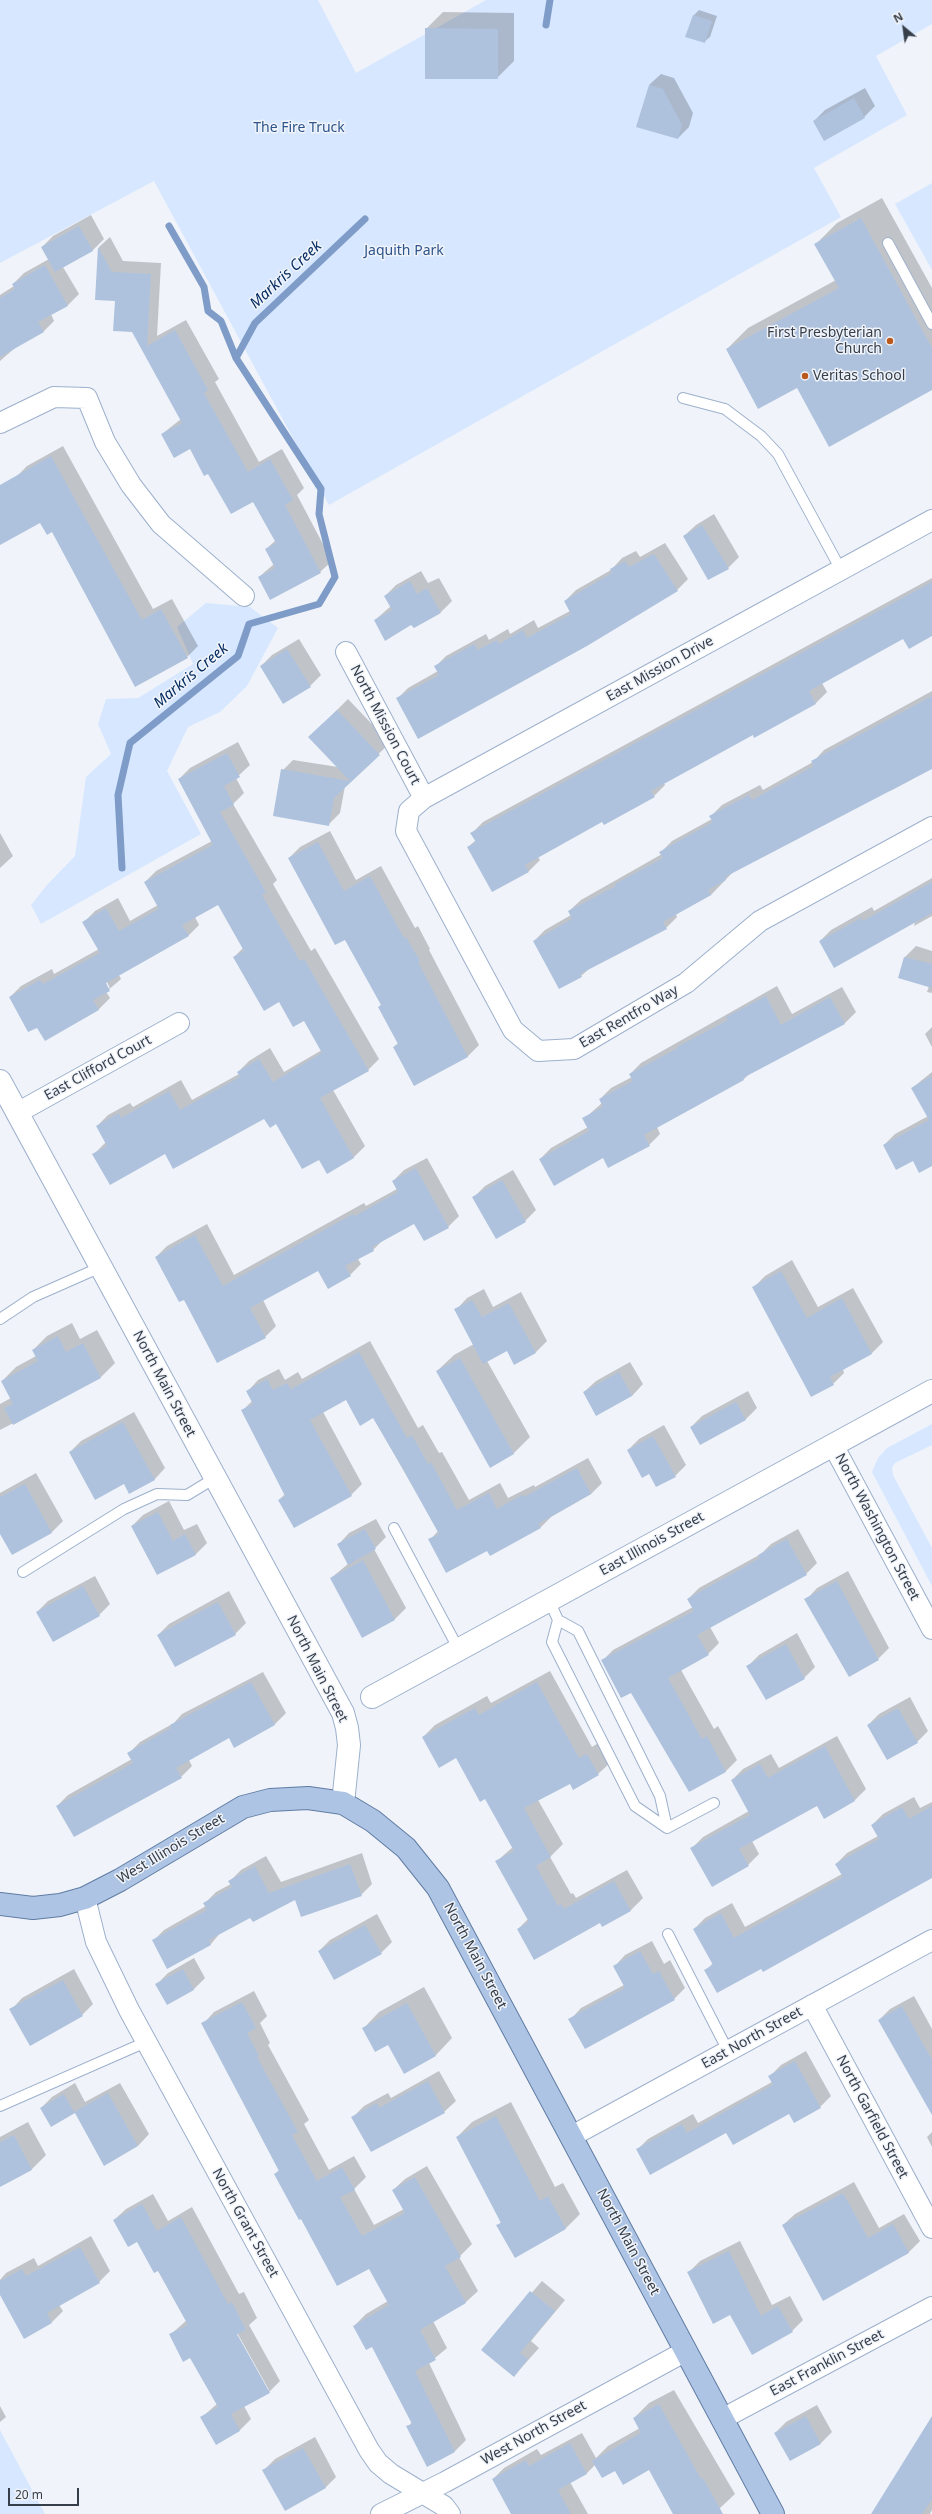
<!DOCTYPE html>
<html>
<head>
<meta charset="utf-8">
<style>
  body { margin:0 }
  #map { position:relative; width:932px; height:2514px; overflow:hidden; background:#f0f4fa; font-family:"Noto Sans",sans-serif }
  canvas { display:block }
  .north { position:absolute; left:884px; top:8px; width:40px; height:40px; -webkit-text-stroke:3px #f0f4fa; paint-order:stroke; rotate:331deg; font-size:11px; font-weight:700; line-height:16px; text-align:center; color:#363e49 }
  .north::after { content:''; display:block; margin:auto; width:14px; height:18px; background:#363e49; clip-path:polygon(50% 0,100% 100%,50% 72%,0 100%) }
  .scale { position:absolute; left:8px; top:2488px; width:71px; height:18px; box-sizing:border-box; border:2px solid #363e49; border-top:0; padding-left:5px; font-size:12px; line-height:14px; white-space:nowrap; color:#363e49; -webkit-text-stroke:3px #f0f4fa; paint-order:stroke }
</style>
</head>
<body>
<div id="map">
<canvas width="932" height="2514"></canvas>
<div class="north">N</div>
<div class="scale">20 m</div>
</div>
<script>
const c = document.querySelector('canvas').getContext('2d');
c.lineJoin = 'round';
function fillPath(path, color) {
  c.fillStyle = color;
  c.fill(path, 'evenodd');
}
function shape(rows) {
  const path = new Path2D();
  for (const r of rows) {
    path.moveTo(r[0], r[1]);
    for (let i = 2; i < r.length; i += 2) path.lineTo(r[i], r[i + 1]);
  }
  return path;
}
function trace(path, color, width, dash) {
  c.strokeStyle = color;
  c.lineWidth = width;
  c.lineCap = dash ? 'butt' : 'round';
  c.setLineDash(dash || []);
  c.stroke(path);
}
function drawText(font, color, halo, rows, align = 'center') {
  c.font = font + ' "Noto Sans",sans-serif';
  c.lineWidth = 3;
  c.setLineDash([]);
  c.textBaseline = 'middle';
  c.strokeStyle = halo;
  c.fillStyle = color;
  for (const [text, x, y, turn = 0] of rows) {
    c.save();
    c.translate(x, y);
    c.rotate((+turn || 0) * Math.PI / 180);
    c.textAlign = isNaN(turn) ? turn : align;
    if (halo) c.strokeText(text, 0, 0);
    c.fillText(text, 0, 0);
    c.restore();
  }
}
const green = shape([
  [0,0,318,0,356,73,486,0,932,0,932,24,876,56,907,115,814,168,841,217,329,505,154,181,0,263],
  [932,183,932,270,895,204],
  [206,603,250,607,278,628,247,686,220,712,188,727,167,771,201,834,41,924,31,905,47,885,75,856,86,777,111,754,98,724,106,699,138,698,193,664,177,627],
  [932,1424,932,1445,895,1463,892,1468,893,1475,932,1548,932,1586,872,1472,878,1458,887,1448],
  [0,2430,45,2514,0,2514]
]);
const shadow = shape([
  [699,10,717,16,710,37,704,42,694,15],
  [443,12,514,13,514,61,497,78,426,29],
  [661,74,674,78,693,113,689,127,678,138,649,85],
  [865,88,875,106,864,117,814,121,825,110],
  [882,198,932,288,932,389,797,387,727,349,748,328,836,280,816,244,837,223],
  [91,215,104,239,93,250,63,267,79,294,68,305,51,314,54,321,43,332,16,347,0,361,0,295,14,286,13,284,24,273,49,259,42,247,53,236],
  [110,237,123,261,161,263,157,336,186,320,219,379,215,382,259,462,282,449,304,488,297,495,332,561,320,572,259,577,274,564,266,549,276,540,254,500,208,472,191,448,162,434,181,419,116,300,96,299,99,247],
  [63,446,153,609,172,599,198,646,187,657,135,685,52,531,40,522,0,544,0,502,16,477,27,466],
  [714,514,739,557,728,568,684,536,696,525],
  [665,543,688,579,677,590,586,644,397,699,408,688,438,671,435,667,446,656,486,634,489,640,508,629,510,634,534,620,538,628,570,611,565,601,576,590,611,570,622,558,636,551,640,557],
  [421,571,428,583,439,578,452,601,441,612,375,620,391,606,385,596,396,585],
  [932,578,932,635,903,638,822,683,827,692,816,703,755,736,753,733,664,783,665,785,654,796,602,821,538,857,540,860,529,871,493,891,468,847,476,840,472,833,483,822],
  [299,639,321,675,310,686,261,666,272,655],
  [932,691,932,763,911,780,890,791,889,789,734,871,711,895,676,914,677,917,666,928,590,968,581,976,534,941,545,930,571,915,569,911,581,900,662,854,661,852,672,841,712,819,711,816,722,805,760,785,763,790,813,762,824,750],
  [348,699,390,743,345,786,340,813,329,824,282,771,293,760,338,767,321,726],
  [238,742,250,765,236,778,244,793,233,804,277,880,273,884,311,951,315,948,379,1059,368,1070,333,1090,365,1146,353,1158,319,1158,277,1123,265,1118,166,1153,94,1154,106,1142,97,1126,108,1115,130,1103,133,1107,181,1080,192,1100,239,1074,238,1072,249,1061,270,1048,284,1072,322,1050,304,1019,280,1001,234,957,243,948,218,904,195,917,199,925,188,936,119,975,121,979,106,992,110,998,99,1009,37,1026,10,997,21,986,52,969,54,974,99,949,84,922,95,911,118,898,130,921,158,905,145,882,156,871,212,841,179,779,190,768],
  [105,978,110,988,108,988,103,979],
  [330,831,356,880,381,866,415,928,418,926,430,949,429,950,479,1045,468,1056,414,1085,394,1047,398,1043,379,1007,382,1004,345,938,289,858,300,847],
  [0,833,13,856,0,868],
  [932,878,932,916,914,926,915,922,820,941,831,930,872,907,874,911],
  [916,946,932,951,932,993,927,992,929,986,900,977,905,957],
  [777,986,792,1014,842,987,856,1012,845,1023,751,1072,744,1079,657,1127,660,1134,649,1145,604,1157,540,1159,551,1148,588,1127,584,1119,602,1103,600,1099,611,1088,632,1077,630,1074,641,1063],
  [932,1027,932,1047,925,1034],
  [932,1072,932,1110,912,1088],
  [932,1114,932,1165,913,1160,884,1145,895,1134],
  [427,1158,459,1216,448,1227,415,1222,383,1240,373,1250,358,1259,361,1264,350,1275,318,1269,263,1300,276,1326,265,1337,185,1298,156,1257,167,1246,207,1224,234,1275,364,1203,366,1206,397,1189,393,1181,404,1170],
  [513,1170,536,1210,525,1221,474,1197,485,1186],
  [792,1260,818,1307,853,1288,883,1342,872,1353,843,1369,844,1373,833,1384,754,1287,765,1276],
  [484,1289,493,1307,521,1292,547,1341,536,1352,515,1363,508,1350,487,1361,530,1437,513,1454,437,1371,454,1355,474,1344,456,1310,467,1298],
  [72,1323,80,1339,97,1330,115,1363,101,1377,0,1430,0,1404,11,1398,2,1381,16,1367,36,1356,33,1350,47,1336],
  [370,1341,418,1428,423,1425,439,1453,442,1452,469,1500,500,1483,508,1498,534,1485,535,1487,588,1458,602,1483,591,1494,551,1517,540,1528,488,1550,430,1540,438,1531,373,1417,346,1399,323,1412,362,1484,351,1495,279,1500,285,1494,242,1411,252,1401,247,1392,258,1380,279,1369,285,1380,298,1372,302,1379],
  [630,1362,643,1384,632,1396,584,1392,596,1381],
  [748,1391,757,1408,746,1419,701,1444,691,1427,702,1416],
  [134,1412,165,1468,154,1480,124,1483,70,1452,81,1441],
  [664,1425,686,1465,675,1476,649,1473,628,1450,639,1439],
  [36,1473,63,1521,52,1532,12,1554,0,1532,0,1493],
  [169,1501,184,1530,197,1524,207,1543,196,1554,157,1574,132,1526,143,1515],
  [376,1519,386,1537,374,1549,406,1608,395,1619,363,1636,331,1578,348,1564,338,1545,349,1533],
  [798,1529,817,1563,806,1574,710,1627,719,1643,708,1654,681,1670,714,1729,718,1726,737,1760,726,1771,690,1791,631,1692,602,1661,613,1650,693,1607,688,1599,699,1588,761,1554,771,1544],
  [848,1571,889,1648,878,1659,806,1600,817,1588],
  [95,1576,110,1604,99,1615,37,1612,48,1601],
  [229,1591,246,1623,235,1634,158,1635,169,1624],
  [797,1633,815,1667,804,1678,748,1666,759,1655],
  [550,1671,592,1747,600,1742,611,1762,598,1774,570,1782,538,1800,563,1844,550,1857,571,1894,573,1893,576,1898,627,1870,643,1898,630,1911,600,1921,518,1929,528,1919,497,1861,513,1847,486,1798,457,1757,423,1737,435,1725,487,1696,491,1703],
  [263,1672,286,1713,275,1724,235,1747,230,1737,189,1760,192,1766,181,1777,57,1806,68,1795,132,1759,129,1753,140,1742,174,1723,182,1714],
  [910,1697,928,1731,917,1742,868,1725,879,1714],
  [837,1736,866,1789,855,1800,824,1817,817,1805,752,1841,759,1854,748,1865,692,1848,703,1837,749,1811,732,1780,743,1769,771,1754,779,1768],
  [914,1797,920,1808,932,1802,932,1877,761,1968,706,1970,713,1963,694,1929,705,1918,732,1903,745,1927,842,1874,836,1864,847,1853,878,1836,872,1825,883,1814],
  [362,1853,372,1884,361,1895,295,1899,251,1916,221,1932,211,1944,153,1941,164,1930,206,1906,205,1903,216,1892,231,1884,230,1881,241,1870,266,1856,281,1882],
  [377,1914,392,1942,381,1953,319,1951,330,1940],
  [652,1941,664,1964,670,1960,685,1988,674,1999,570,2020,581,2008,624,1985,614,1967,625,1955],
  [194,1958,205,1978,194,1989,167,2004,157,1984,168,1973],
  [74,1969,93,2004,82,2015,11,2010,22,1998],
  [424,1987,452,2038,436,2055,404,2072,389,2044,363,2029,379,2012],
  [254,1991,267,2016,260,2023,270,2043,268,2045,309,2120,304,2124,329,2170,354,2156,366,2177,354,2189,374,2225,404,2209,393,2190,405,2179,427,2166,472,2244,459,2257,478,2291,466,2302,433,2321,447,2348,429,2363,466,2440,454,2452,408,2427,412,2422,372,2345,354,2326,366,2314,388,2301,369,2267,302,2217,275,2174,279,2170,203,2024,214,2012],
  [914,1996,932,2029,932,2113,879,2020,890,2009],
  [806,2051,831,2096,820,2107,789,2112,726,2132,637,2150,648,2139,693,2114,698,2123,772,2082,770,2076,781,2065],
  [439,2071,456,2101,444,2112,353,2117,364,2106,388,2093,391,2098],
  [75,2083,85,2102,120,2083,149,2134,138,2146,75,2112,51,2125,41,2108,52,2097],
  [511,2102,555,2187,563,2183,580,2214,566,2228,515,2256,498,2225,501,2222,457,2137,472,2122],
  [28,2122,46,2155,32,2169,0,2186,0,2137],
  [932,2132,932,2147,927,2137],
  [854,2182,879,2228,904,2214,920,2241,908,2253,783,2225,795,2214],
  [153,2194,168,2221,192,2207,239,2294,244,2292,257,2318,249,2325,280,2381,269,2392,244,2406,251,2419,240,2430,216,2443,202,2417,217,2404,190,2357,170,2335,187,2320,159,2269,137,2241,114,2220,126,2209],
  [235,2329,269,2390,267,2390,234,2330],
  [91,2236,110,2271,99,2282,59,2305,63,2311,52,2322,25,2337,0,2293,0,2280,6,2273,34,2258,38,2266],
  [740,2241,772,2305,790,2296,803,2320,792,2331,730,2314,689,2272,700,2261],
  [542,2281,565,2300,531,2341,539,2348,514,2376,482,2350],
  [674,2390,735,2494,720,2508,710,2514,674,2514,650,2469,615,2470,595,2465,587,2473,570,2482,588,2514,512,2514,493,2479,504,2468,537,2449,541,2455,582,2433,596,2458,608,2446,640,2428,634,2418,649,2403],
  [817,2405,832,2432,821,2443,790,2460,775,2433,786,2422],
  [0,2406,6,2417,0,2422],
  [932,2418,932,2510,930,2514,872,2514],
  [315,2437,336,2477,325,2488,264,2470,275,2459]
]);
const stream = shape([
  [546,25,550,0],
  [236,358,255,323,365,219],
  [122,868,118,795,130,743,238,656,249,624,319,604,335,577,319,514,321,489,236,358,221,321,208,311,204,287,169,226]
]);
const building = shape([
  [693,15,712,21,705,43,685,37],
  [425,28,498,29,498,79,425,79],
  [649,85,663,89,682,125,678,139,636,127],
  [854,98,865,118,824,141,813,121],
  [861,218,932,348,932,390,829,447,797,388,758,409,726,349,839,288,814,244],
  [79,226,93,251,55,272,41,247],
  [98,247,112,272,151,274,147,346,175,330,208,390,204,393,248,472,270,459,293,500,285,505,321,573,270,600,258,577,275,568,265,549,276,543,253,502,231,514,208,474,204,476,190,449,174,458,161,434,182,423,132,332,113,331,115,301,95,300],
  [45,265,68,306,38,322,44,332,0,357,0,298,15,289,12,284],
  [51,456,142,620,161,609,188,658,135,687,52,532,47,535,40,523,0,545,0,485],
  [702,525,729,569,708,580,683,536],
  [654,554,678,591,587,646,418,739,396,698,439,675,434,666,474,644,478,650,497,640,499,644,523,630,527,638,571,614,564,601,612,573,610,569,625,561,629,567],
  [410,581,417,594,427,588,441,613,414,628,411,625,385,641,374,620,392,610,384,596],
  [932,582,932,636,909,649,903,639,809,691,816,704,754,738,753,735,651,791,655,797,604,825,602,822,525,865,529,872,492,892,467,847,476,842,470,833],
  [287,649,311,687,283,704,260,666],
  [932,696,932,769,725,877,726,880,708,890,711,895,663,922,667,929,580,974,582,977,559,989,533,941,572,919,568,911,616,886,615,884,663,858,659,852,713,822,709,816,749,795,752,800,814,766,811,761],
  [337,710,380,755,334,798,329,826,273,816,281,769,350,781,308,737],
  [227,753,240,777,224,786,234,805,220,812,266,892,262,895,300,961,304,959,369,1071,320,1098,354,1158,327,1174,319,1160,302,1169,276,1124,270,1128,264,1119,173,1169,165,1154,110,1185,92,1154,107,1146,96,1126,119,1113,121,1118,169,1091,180,1110,240,1077,237,1072,259,1059,273,1082,322,1053,304,1021,293,1027,279,1002,264,1011,233,957,244,951,218,905,182,925,189,936,106,983,110,991,93,1000,99,1010,45,1041,37,1028,28,1032,9,997,40,980,43,984,100,953,82,922,106,908,119,931,159,909,144,882,213,845,178,779],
  [318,842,344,891,370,876,404,938,406,937,420,961,418,962,468,1057,414,1086,393,1047,398,1044,378,1007,381,1005,345,940,335,945,288,858],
  [932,882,932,913,834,968,819,941,861,918,863,921],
  [904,957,932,964,932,988,898,978],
  [766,996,781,1025,830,997,845,1024,743,1078,744,1080,644,1135,650,1146,608,1168,603,1158,554,1186,539,1159,589,1131,582,1118,603,1107,599,1099,633,1081,629,1074,678,1048,677,1047,728,1020,726,1017],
  [932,1076,932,1166,919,1173,913,1161,896,1170,883,1145,929,1120,911,1088],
  [416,1168,449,1228,424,1241,414,1224,372,1247,374,1251,345,1266,351,1276,328,1289,318,1271,250,1308,266,1338,217,1363,184,1300,179,1302,155,1257,195,1235,223,1286,353,1214,355,1216,398,1192,392,1181],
  [502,1180,526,1222,496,1239,472,1197],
  [781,1271,807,1318,842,1298,872,1354,830,1377,834,1385,811,1397,752,1287],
  [472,1300,482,1317,509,1303,536,1353,514,1365,507,1351,483,1364,454,1309],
  [58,1336,66,1352,83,1343,101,1378,13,1425,4,1408,13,1404,1,1381,38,1361,32,1350],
  [359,1352,407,1438,412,1435,428,1464,431,1462,457,1510,489,1493,497,1509,522,1495,524,1497,577,1468,591,1494,538,1524,541,1528,490,1556,487,1551,446,1573,428,1539,439,1534,403,1469,373,1418,360,1426,346,1400,310,1420,352,1496,294,1528,278,1500,285,1496,241,1410,253,1404,246,1391,267,1379,273,1390,287,1383,291,1389],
  [460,1358,514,1454,490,1468,436,1371],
  [619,1372,632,1396,596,1416,583,1392],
  [736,1402,746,1420,700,1445,690,1427],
  [123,1422,155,1480,129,1494,124,1484,95,1500,69,1452],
  [653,1436,676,1477,656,1487,649,1474,642,1478,627,1450],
  [25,1484,52,1533,12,1555,0,1534,0,1497],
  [158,1512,173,1541,185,1534,196,1555,157,1575,131,1526],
  [365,1529,376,1549,348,1565,337,1544],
  [787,1539,807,1575,697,1635,709,1655,668,1678,702,1739,707,1736,726,1772,689,1792,631,1693,621,1698,601,1660,694,1611,687,1599,760,1558,758,1555],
  [363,1560,395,1620,362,1638,330,1578],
  [837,1581,879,1660,849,1677,804,1599],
  [83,1586,100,1616,53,1642,36,1612],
  [218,1602,236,1635,175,1667,157,1635],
  [786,1644,805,1679,766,1700,746,1666],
  [251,1682,275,1725,234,1748,229,1738,176,1768,182,1778,74,1837,56,1806,133,1763,127,1753,171,1728,170,1725],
  [537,1682,579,1758,587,1754,599,1775,573,1790,570,1784,524,1808,551,1857,536,1866,558,1906,561,1904,564,1909,614,1881,631,1911,602,1927,600,1923,534,1960,517,1929,529,1922,495,1861,514,1851,485,1799,480,1802,456,1758,439,1768,422,1737,475,1708,479,1715],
  [898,1708,918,1743,887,1760,867,1725],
  [825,1746,855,1801,824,1819,817,1806,739,1849,749,1866,712,1887,690,1848,750,1815,731,1780,760,1764,768,1778],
  [932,1806,932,1878,763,1972,761,1969,717,1993,704,1970,713,1965,693,1929,721,1913,734,1938,843,1877,835,1864,879,1839,871,1825,902,1807,909,1819],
  [350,1864,362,1896,301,1917,295,1900,253,1922,250,1918,209,1940,211,1945,167,1969,152,1940,207,1910,203,1903,232,1887,228,1881,255,1866,269,1893],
  [365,1925,382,1954,334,1980,318,1951],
  [640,1951,653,1974,659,1971,675,2000,585,2049,568,2019,625,1988,613,1966],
  [183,1969,194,1990,167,2005,155,1984],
  [63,1980,83,2016,30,2046,9,2009],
  [242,2002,256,2028,247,2033,259,2056,257,2057,298,2132,292,2135,317,2181,342,2167,355,2190,340,2197,362,2236,405,2213,392,2190,415,2177,461,2257,445,2266,466,2303,420,2330,436,2360,415,2371,455,2452,427,2467,406,2426,412,2424,372,2347,366,2350,353,2326,389,2305,369,2269,337,2286,301,2219,299,2220,274,2174,279,2171,201,2023],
  [407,2003,436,2056,404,2074,388,2045,375,2052,362,2028],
  [902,2006,932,2060,932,2115,878,2020],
  [795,2061,821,2108,794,2123,789,2114,733,2145,726,2133,650,2175,636,2149,682,2124,687,2133,773,2085,768,2076],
  [428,2081,445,2113,371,2152,351,2117,377,2103,379,2108],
  [108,2093,138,2146,104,2166,75,2113,51,2127,40,2108,64,2094,74,2112],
  [496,2116,540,2201,548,2196,566,2229,515,2258,496,2225,501,2223,456,2137],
  [14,2135,32,2170,0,2187,0,2142],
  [843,2193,868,2238,893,2224,909,2253,823,2301,782,2225],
  [142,2204,157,2231,181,2217,228,2304,232,2302,246,2330,237,2334,270,2393,231,2414,240,2431,216,2445,200,2417,218,2407,190,2358,183,2362,169,2334,188,2325,158,2271,154,2273,137,2242,128,2247,113,2220],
  [80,2247,100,2283,47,2313,52,2323,24,2339,0,2295,0,2281,22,2269,26,2276],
  [729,2251,761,2316,778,2306,793,2332,752,2355,730,2315,713,2324,687,2272],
  [530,2291,555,2311,520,2353,528,2359,514,2377,481,2350],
  [659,2404,701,2479,703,2478,723,2514,673,2514,649,2470,623,2485,615,2471,602,2478,592,2461,641,2433,633,2418],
  [806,2416,821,2444,790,2461,774,2433],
  [932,2416,932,2499,922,2514,871,2514],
  [570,2443,587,2474,558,2490,571,2514,511,2514,492,2479,526,2460,529,2466],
  [303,2448,326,2488,285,2511,262,2470]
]);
const service = shape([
  [888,243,932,324],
  [683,398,725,409,761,436,778,454,841,570],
  [0,1319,33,1297,101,1267],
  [394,1528,459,1650],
  [23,1572,124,1509,157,1494,187,1495,215,1478],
  [549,1600,558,1620,578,1631,660,1796,667,1828,635,1806,552,1642,558,1620],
  [667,1828,714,1803],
  [668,1934,728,2051],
  [0,2106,146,2042]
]);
const minor = shape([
  [0,423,54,397,87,398,105,442,131,485,161,524,244,596],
  [932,520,424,798,409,811,406,831,513,1030,538,1051,574,1049,686,983,760,921,932,827],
  [346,652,424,798],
  [17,1113,179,1023],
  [833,1445,932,1629],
  [85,1898,96,1942,129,2010,369,2450,378,2463,391,2474,444,2506,450,2514],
  [812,2005,932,2228],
  [572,2136,932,1940],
  [722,2419,932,2307],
  [381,2514,445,2482,686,2351]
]);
const tertiary = shape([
  [0,1081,343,1713,347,1728,349,1745,343,1803],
  [372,1697,932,1391]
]);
const primary = shape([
  [0,1904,33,1908,60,1905,85,1898,120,1880,243,1807,270,1800,308,1798,343,1803,373,1821,406,1848,438,1888,773,2514]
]);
const markers = [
  [890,341,4,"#bb591c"],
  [805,376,4,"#bb591c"]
];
const parkNames = [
  ["The Fire Truck",299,128],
  ["Jaquith Park",404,251]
];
const poiNames = [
  ["First Presbyterian",882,333],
  ["Church",882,349],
  ["Veritas School",813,376,"left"]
];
const streetNames = [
  ["East Mission Drive",660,669,-29],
  ["North Mission Court",385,725,62],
  ["East Rentfro Way",629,1017,-30],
  ["East Clifford Court",98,1068,-29],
  ["North Main Street",164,1384,62],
  ["North Washington Street",877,1527,62],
  ["East Illinois Street",652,1544,-29],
  ["North Main Street",317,1669,63],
  ["West Illinois Street",171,1849,-31],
  ["North Main Street",475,1956,62],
  ["East North Street",752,2038,-29],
  ["North Garfield Street",872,2117,62],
  ["North Grant Street",245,2223,61],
  ["North Main Street",628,2242,62],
  ["East Franklin Street",827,2363,-28],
  ["West North Street",534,2433,-29]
];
const waterNames = [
  ["Markris Creek",286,275,-43],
  ["Markris Creek",191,676,-40]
];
fillPath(green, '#d6e7ff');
fillPath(shadow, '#0003');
trace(stream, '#7e9cc7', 7);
fillPath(building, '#aec2de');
trace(service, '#9db0cc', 12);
trace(minor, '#9db0cc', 22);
trace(tertiary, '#9db0cc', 24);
trace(primary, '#607ca3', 24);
trace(service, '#fff', 10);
trace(minor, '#fff', 20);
trace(tertiary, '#fff', 22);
trace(primary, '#adc4e5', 22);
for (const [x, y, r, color] of markers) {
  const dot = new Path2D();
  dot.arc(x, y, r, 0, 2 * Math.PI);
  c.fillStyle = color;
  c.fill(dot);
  trace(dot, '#f0f4fa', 1.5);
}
drawText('14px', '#2d548b', '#f0f4fa', parkNames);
drawText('14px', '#363e49', '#f0f4fa', poiNames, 'right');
drawText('14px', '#363e49', '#f0f4fa', streetNames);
drawText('italic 15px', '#062e62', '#f0f4fa', waterNames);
</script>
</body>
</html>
